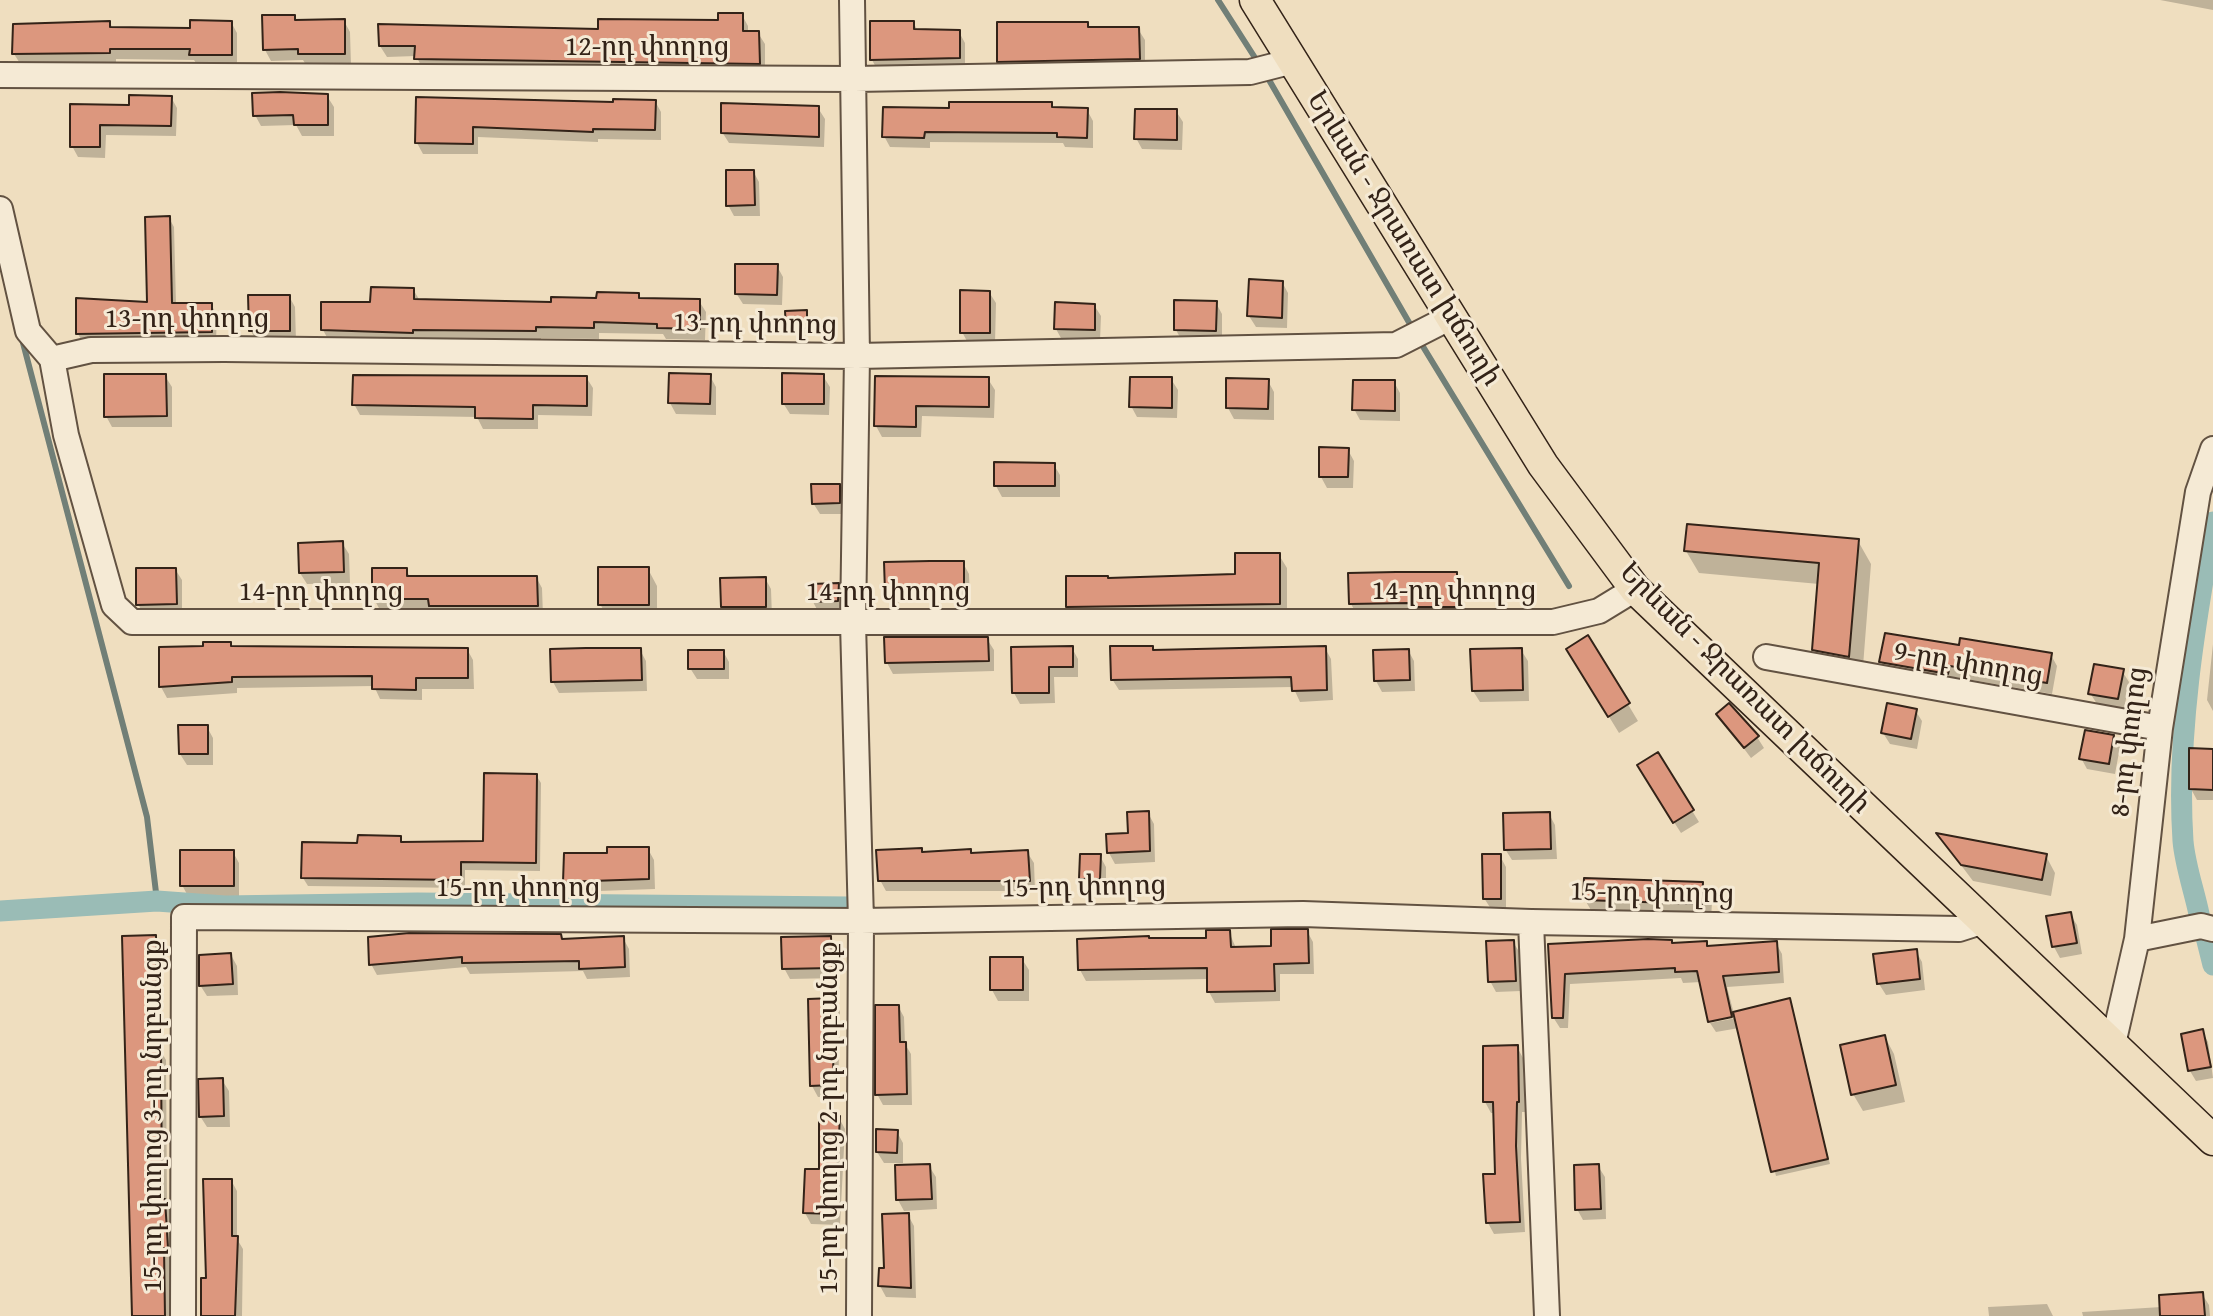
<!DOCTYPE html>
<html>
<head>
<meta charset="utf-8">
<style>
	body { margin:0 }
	canvas { display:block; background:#efdebf }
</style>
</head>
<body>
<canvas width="2213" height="1316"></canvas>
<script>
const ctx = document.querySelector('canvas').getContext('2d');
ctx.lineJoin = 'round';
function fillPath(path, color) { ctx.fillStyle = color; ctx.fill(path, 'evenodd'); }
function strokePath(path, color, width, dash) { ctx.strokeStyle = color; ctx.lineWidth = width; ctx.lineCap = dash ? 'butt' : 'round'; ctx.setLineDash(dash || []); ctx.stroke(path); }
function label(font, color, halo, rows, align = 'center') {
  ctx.font = font + ' "Gentium Book Plus","Noto Serif Armenian",serif'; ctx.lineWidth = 6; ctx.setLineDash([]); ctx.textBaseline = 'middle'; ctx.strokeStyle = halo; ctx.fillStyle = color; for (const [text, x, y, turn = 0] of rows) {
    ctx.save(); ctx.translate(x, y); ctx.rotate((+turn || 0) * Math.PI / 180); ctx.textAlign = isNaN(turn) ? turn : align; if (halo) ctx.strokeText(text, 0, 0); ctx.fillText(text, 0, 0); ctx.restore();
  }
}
const shadow = new Path2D(`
	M2160,0H2213V10Z
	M742,15L748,26V33H758L765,44V74L423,69L416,56L387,57L380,46L720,22Z
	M294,16L297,21H344L350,32L351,65H306L303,60L271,61L265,50Z
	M109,22L113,28L192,30L231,22L237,33V66H198L194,60L116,59V63L21,65L14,54Z
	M913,22L918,31L959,32L965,43V69L878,71L872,60Z
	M1087,23L1091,29H1138L1145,40V70L1005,72L998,61Z
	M327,96L334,107V136H302L296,125L261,126L255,115Z
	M171,97L177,108L176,136L106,135L105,158L78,157L72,146V106L131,107Z
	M418,99L615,104L655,101L661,112V140L598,139V142L478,137V154H423L417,143Z
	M1051,104L1054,109L1087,110L1093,121V148L1065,147L1063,143L930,142V148L890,147L884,136L951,110Z
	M818,108L825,119L824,147L729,143L722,132Z
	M1176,111L1183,122L1182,150L1142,149L1136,138Z
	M753,171L759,182L760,216H734L728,205Z
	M169,218L174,227L176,304L211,305L217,314L216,341L83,343L78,334L149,304Z
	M777,266L783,277L782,305L743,304L736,293Z
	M1282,282L1288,293L1287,328L1256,327L1249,316Z
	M413,289L420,301L553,303L638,295L641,299L699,301L706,312L705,340L666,339L663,334L599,333V339L541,338V342L329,341L323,330L372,304Z
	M989,292L996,303L995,344L968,343L962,332Z
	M289,296L295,307L296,341L257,342L251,331Z
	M1216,303L1222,314V342L1182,341L1176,330Z
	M1094,305L1101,316L1100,341L1062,340L1056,329Z
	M806,312L809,333H791L788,328Z
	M165,376L172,387V427H112L106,416Z
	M710,376L716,387V415L676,414L670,403Z
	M823,376L830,387L829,415L790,414L783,403Z
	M586,377L593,388L592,416L538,415V429H483L477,417L360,415L354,404Z
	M876,378L988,379L995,390L994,418L922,416L921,437H882L876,426Z
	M1171,379L1178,390L1177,418L1137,417L1131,406Z
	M1268,381L1274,392V420L1234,419L1228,408Z
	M1394,382L1400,393V421L1360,420L1354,409Z
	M1348,450L1354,461L1353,488H1327L1321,477Z
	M1054,465L1060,475V497H1002L996,486Z
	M839,485L846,496L845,514H820L813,503Z
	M1858,541L1871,564L1862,679L1827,673L1814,650L1819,584L1699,573L1686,551Z
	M342,543L349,554L350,583L307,584L300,573Z
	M1279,555L1287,568V617L1076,620L1068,607L1108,580L1237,576Z
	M963,563L969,574L970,600L893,603L886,592Z
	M175,569L182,580V614L144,615L138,604Z
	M648,569L657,586V621H610L600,604Z
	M406,570L411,578L536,577L542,588L543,616L437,617L433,610H380L374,599Z
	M1456,574L1463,585V618L1357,615L1351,604Z
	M765,578L771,589L772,617L729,618L722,607Z
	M838,585L844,596V612L819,613L813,602Z
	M1588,638L1638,721L1619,733L1578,666Z
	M987,639L994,650V671L893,674L887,663Z
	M230,644L232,648L467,649L473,660L474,689H422V700L380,699L374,686L237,688V693L167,698L161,687L160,649Z
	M2213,644V711L2207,700Z
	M1961,647L2051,655L2057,666L2052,694L1955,677L1954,684L1888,673L1881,662Z
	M1072,648L1078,659V677H1054L1055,703L1020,704L1014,693Z
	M1152,648L1155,652L1325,648L1331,659L1333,700L1300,702L1293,687L1119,690L1112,679Z
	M640,650L646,661L647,691L559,693L553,682Z
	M1408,650L1414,661L1415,691L1382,692L1376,681Z
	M1521,650L1528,661L1529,701L1480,702L1473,691Z
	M723,651L729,662V679H697L690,668Z
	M2122,671L2129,682L2124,710L2097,704L2090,693Z
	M1915,710L1922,721L1917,749L1890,744L1883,733Z
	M1718,714L1757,737L1764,748L1751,758Z
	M207,727L213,738V765H187L180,754Z
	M2113,736L2120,747L2115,774L2087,769L2081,758Z
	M2213,751V800H2197L2191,789Z
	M1657,754L1699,822L1681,833L1645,777Z
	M536,775L541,783L540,871L465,870V888L308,886L303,878L359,845L400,838L403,844L484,843Z
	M1148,813L1154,824L1155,862L1115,864L1109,853L1130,835Z
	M1549,814L1555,825L1557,859L1512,860L1505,849Z
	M1939,836L2046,856L2055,873L2051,896L1973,881Z
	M648,849L654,860L655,889L571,892L565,881L608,855Z
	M970,851L972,855L1027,852L1034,863L1035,891H886L880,880L878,852Z
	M233,852L239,863V896H188L182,885Z
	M1100,856L1106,867V890L1088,889L1081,878Z
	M1500,856L1506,867V909H1491L1484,898Z
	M1702,884L1712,901L1711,921L1595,917L1585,900Z
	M2070,914L2077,925L2082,954L2060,958L2054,947L2048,918Z
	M1307,931L1313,942L1314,974H1280V1001L1215,1003L1209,992V979L1086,981L1080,970L1150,940H1208L1229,932L1236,948L1273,947Z
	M560,936L563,941L623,938L629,949L630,977L587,979L583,971L470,974L466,967L377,975L371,964Z
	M155,937L161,948L162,1053L166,1060L167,1205L171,1212L173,1258H170L171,1316H133Z
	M830,938L837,949V978L790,979L784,968Z
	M1513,942L1520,953L1521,991L1496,992L1490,981Z
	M1706,943L1709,948L1776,943L1782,954L1784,983L1727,987L1734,1014L1789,1000L1830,1164L1776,1176L1739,1028L1716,1032L1710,1023L1741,1017L1740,1014L1710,1020V1023L1701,982L1683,983L1681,978L1570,984L1568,1028H1560L1553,1017L1550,945Z
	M1916,951L1922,962L1925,990L1886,995L1879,984Z
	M231,955L237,966L238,995L207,996L200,985Z
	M1022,959L1029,970V1001H998L992,990Z
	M833,1000L840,1011L838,1096L818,1097L812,1086Z
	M898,1006L904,1017L905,1044L911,1054L912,1105H883L877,1094Z
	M2202,1031L2208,1042L2213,1078L2196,1081L2190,1071Z
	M1885,1037L1894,1054L1905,1102L1863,1111L1853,1094Z
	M1517,1047L1523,1058L1525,1112H1522L1521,1158L1525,1232L1494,1234L1488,1223L1497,1175L1495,1113H1491L1485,1102Z
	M222,1080L229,1091L230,1127H207L200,1116Z
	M839,1118L845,1129L840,1225L811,1224L805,1213Z
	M897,1132L903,1143V1163H884L877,1152Z
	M929,1166L936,1177L937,1209L904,1211L898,1200Z
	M1598,1166L1605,1177L1606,1219L1583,1220L1577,1209Z
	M231,1180L237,1191V1239L243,1249L242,1316H203L208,1280Z
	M908,1215L914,1226L916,1298L886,1297L880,1286Z
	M2202,1294L2209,1305L2210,1316H2083L2082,1312L2161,1307Z
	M2047,1304L2053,1316H1989L1988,1307Z`);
const stream = new Path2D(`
	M1218,0L1259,64
	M1265,73L1414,331
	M22,339L147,817L157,901
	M1419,340L1569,586`);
const canal = new Path2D(`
	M0,911L157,901L225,906L417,903L849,907
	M2199,914C2194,890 2185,865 2183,841C2176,737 2195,624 2213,522
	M2206,937L2213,965`);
const building = new Path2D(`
	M718,13H743V31H759L760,64L414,59L415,46H379L378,24L598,29V19L718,20Z
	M262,15H295V20L345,19V54H298V49L263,50Z
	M190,20L232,21V55H189L190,49H110V53L12,54L13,24L110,21V27L190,28Z
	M870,21H914V29L960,30V58L870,60Z
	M997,22H1088V27H1139L1140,59L997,62Z
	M280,92L328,94V125H294L293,115L253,116L252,93Z
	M129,95L172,96L171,126L100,125V147H70V104L129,105Z
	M416,97L613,102V99L656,100L655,130L593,129V132L473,127V144L415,143Z
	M949,102H1052V107L1088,108L1087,138L1057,137V133L925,132L924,138L882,137L883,107L949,108Z
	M721,103L819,106V137L721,133Z
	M1135,109H1177V140L1134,139Z
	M726,170H754L755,205L726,206Z
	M170,216L172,303H212V332L76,334V298L147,302L145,217Z
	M735,264H778L777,295L735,294Z
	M1249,279L1283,281L1282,318L1247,316Z
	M371,287L414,288V299L551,302V297L596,298L597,292L639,293V298L700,299V329L657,328V324L594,322V328L536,327V331L413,330V333L321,330V302H370Z
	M960,290L990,291V333H960Z
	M248,295H290V331H249Z
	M1174,300L1217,301L1216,331L1174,330Z
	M1055,302L1095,304V330L1054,329Z
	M807,310V328L786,329L785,311Z
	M669,373L711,374L710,404L668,403Z
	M782,373L824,374V404H782Z
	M104,374H166L167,416L104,417Z
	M353,375L587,376V406L533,405V419L475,418V407L352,405Z
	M875,376L989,377V407L916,406V427L874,426Z
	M1130,377H1172V408L1129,407Z
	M1226,378L1269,379L1268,409L1226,408Z
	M1353,380H1395V411L1352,410Z
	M1319,447L1349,448L1348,477H1319Z
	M994,462L1055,463V486H994Z
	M811,484H840V503L812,504Z
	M1687,524L1859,539L1849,657L1812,650L1819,563L1684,551Z
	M343,541L344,572L299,573L298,543Z
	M1235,553H1280V604L1066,607V576H1108V578L1235,574Z
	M930,561H964V590L885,592L884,562Z
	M598,567H649V605H598Z
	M136,568H176L177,604L136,605Z
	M372,568H407V576H537L538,606H429L428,599H372Z
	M1396,572H1457V607H1410V603L1349,604L1348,573Z
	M766,577V607H721L720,578Z
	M839,583L838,601L811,602V584Z
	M1885,633L1959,645L1960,638L2052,653L2047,683L1950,666L1948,674L1879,662Z
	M1588,635L1630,703L1608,717L1566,649Z
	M884,637H988L989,661L885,663Z
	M203,642H231V646L468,648V678H416V690L372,689V676L232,677V682L159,687V647L203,646Z
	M1073,646V667H1049V693H1012L1011,647Z
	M1110,646H1153V650L1326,646L1327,690L1292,691L1291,677L1111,680Z
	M586,648H641L642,680L551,682L550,649Z
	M1522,648L1523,690L1472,691L1470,649Z
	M1409,649L1410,680L1374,681L1373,650Z
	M688,650H724V669H688Z
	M2094,664L2124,669L2118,699L2088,694Z
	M1729,703L1759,736L1744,748L1716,714Z
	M1887,703L1917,709L1911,739L1881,733Z
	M178,725H208V754H179Z
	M2085,730L2114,735L2109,764L2079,759Z
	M2189,748L2213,749V790L2189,789Z
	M1658,752L1694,810L1673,823L1637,765Z
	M484,773L537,774L536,863L461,862V880L301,878L302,842L357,843L358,835L401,836V842L483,841Z
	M1149,811L1150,851L1107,853L1106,834L1128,833L1127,812Z
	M1550,812L1551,849L1504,850L1503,813Z
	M1936,833L2047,854L2042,880L1961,865Z
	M607,847H649V879L563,882L564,853H607Z
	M922,848V852L971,849V853L1028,850L1030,881H878L876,850Z
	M180,850H234V886H180Z
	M1080,854H1101L1100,879H1079Z
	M1482,854H1501V899H1483Z
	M1584,878L1703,882L1702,904L1583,900Z
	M2071,912L2077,943L2052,947L2046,916Z
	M1271,929H1308L1309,963L1274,964L1275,991L1207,992V968L1078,970L1077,939L1149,936V938H1206V930H1230L1231,947L1271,946Z
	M409,933L561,934L562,939L624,936L625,967L579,969V961L462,963V957L369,965L368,937Z
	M156,935L157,1047H161L162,1199H165L168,1248H164L165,1316H132L122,936Z
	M831,936L832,968L782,969L781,937Z
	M1648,939L1672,940V943L1707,941V946L1777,941L1779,972L1723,976L1732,1017L1708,1022L1697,971L1675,972V968L1565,974L1563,1018H1552L1548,944Z
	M1514,940L1516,981L1488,982L1486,941Z
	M1917,949L1920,979L1877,984L1873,954Z
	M231,953L233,984L199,986V955Z
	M990,957H1023V990H990Z
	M834,998L833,1085L810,1086L808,999Z
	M1790,998L1828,1159L1771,1172L1733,1012Z
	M875,1005H899L900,1042H906L907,1094L875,1095Z
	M2203,1029L2211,1067L2188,1071L2181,1034Z
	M1885,1035L1896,1085L1851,1095L1840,1045Z
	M1518,1045L1519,1102H1517L1516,1146L1520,1222L1486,1223L1483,1174H1495L1493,1102H1483V1046Z
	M223,1078L224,1116L199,1117L198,1079Z
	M819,1116H840L835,1214L803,1213L805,1169H819Z
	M876,1129L898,1130L897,1153L876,1152Z
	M930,1164L932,1199L896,1200L895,1165Z
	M1599,1164L1601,1209L1575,1210L1574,1165Z
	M203,1179H232V1236H238L235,1316H201V1278H206Z
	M909,1213L911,1288L878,1286L879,1268H884L882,1214Z
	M2203,1292L2205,1316H2160L2159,1295Z`);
const minor = new Path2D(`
	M852,0L857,356L853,623L861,921L859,1316
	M0,75L855,79L1250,72L1293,61
	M0,209L28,331L52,359L66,435L114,605L132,622H1553L1599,611L1635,589
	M52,359L91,350L224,349L857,356L1396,345L1451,317
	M1766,657L2160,728
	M1531,922L1547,1316
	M2137,939L2201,926L2213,929
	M2113,1044L2137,939L2160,728L2198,492L2213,449
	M183,1316L184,917L861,921L1303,914L1531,922L1959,929L1984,921`);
const major = new Path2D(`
	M1255,0L1543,465L1635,589L2213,1140`);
const streetNames = [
	["12-րդ փողոց",647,48],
	["Երևան - Ջրառատ խճուղի",1403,239,58],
	["13-րդ փողոց",187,320],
	["13-րդ փողոց",755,325,1],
	["14-րդ փողոց",1454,592],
	["14-րդ փողոց",321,593],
	["14-րդ փողոց",888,593],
	["9-րդ փողոց",1968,665,10],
	["Երևան - Ջրառատ խճուղի",1744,689,45],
	["8-րդ փողոց",2130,742,-83],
	["15-րդ փողոց",1084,888,-1],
	["15-րդ փողոց",518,889],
	["15-րդ փողոց",1652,894,1],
	["15-րդ փողոց 3-րդ նրբանցք",154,1116,-90],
	["15-րդ փողոց 2-րդ նրբանցք",830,1118,-90]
];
fillPath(shadow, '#0003');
strokePath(stream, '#717f77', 6);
strokePath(canal, '#9abcb6', 21);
fillPath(building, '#dc977e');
strokePath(building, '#332318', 2);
strokePath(minor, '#625242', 28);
strokePath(major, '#332318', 33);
strokePath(minor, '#f5ead5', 24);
strokePath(major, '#efdebf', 30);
label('28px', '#332318', '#f5ead5', streetNames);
</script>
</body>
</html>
